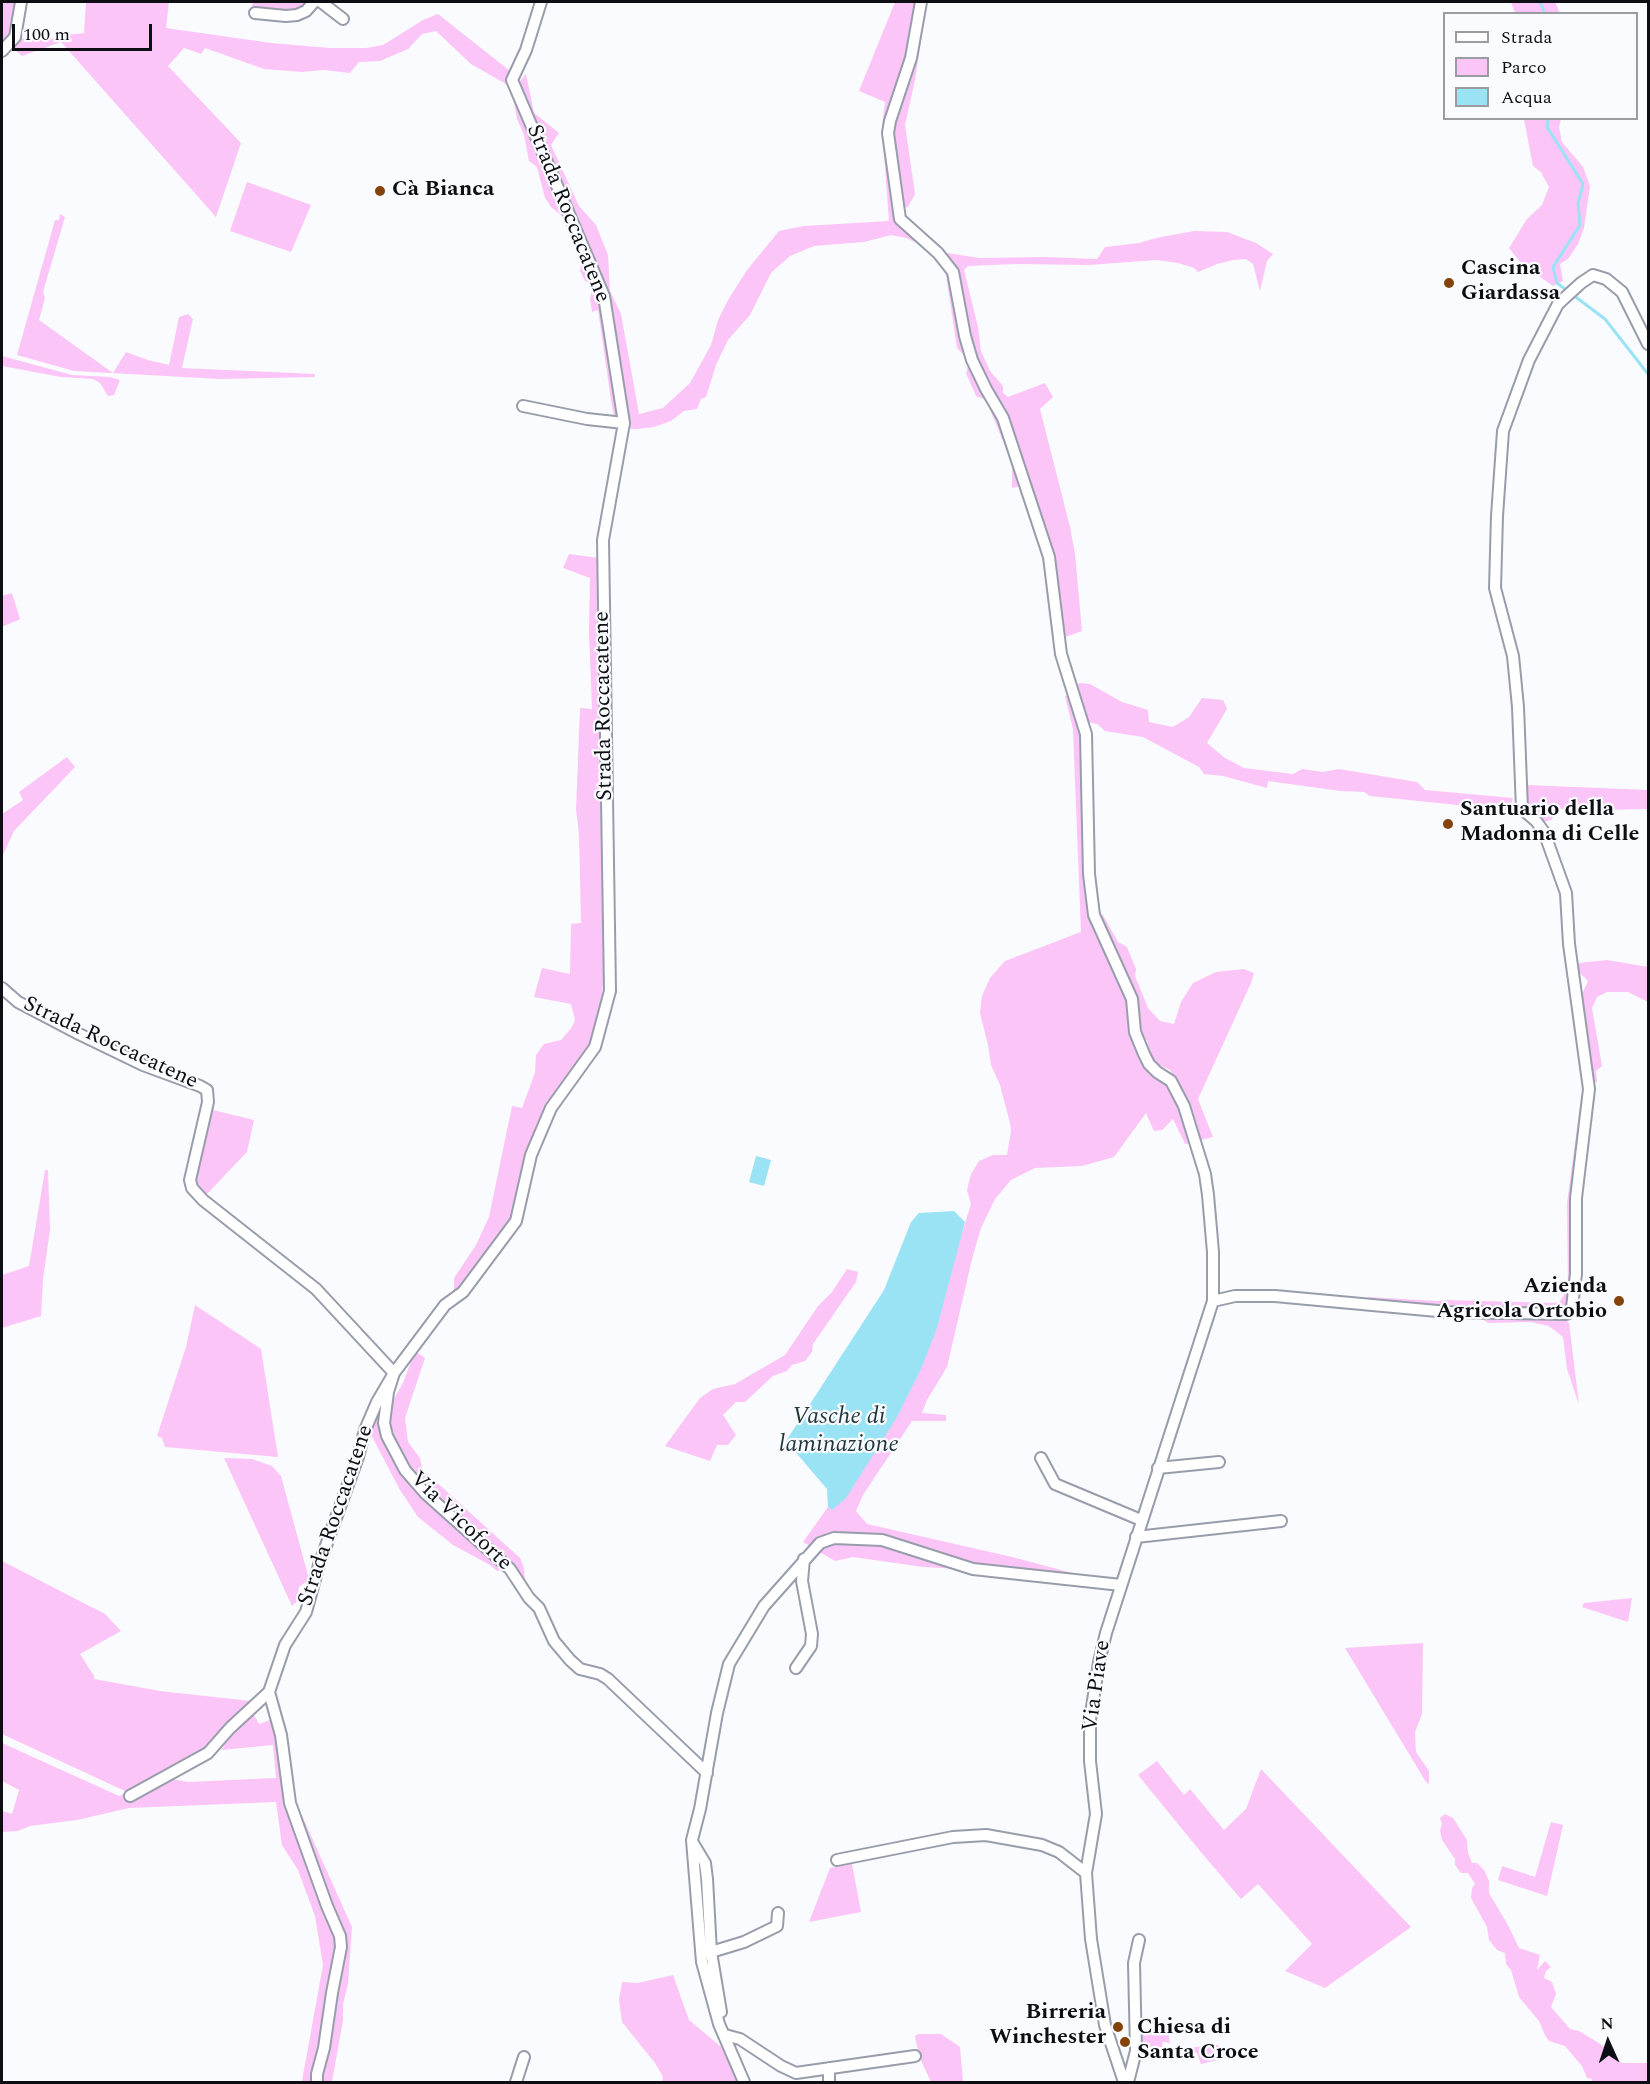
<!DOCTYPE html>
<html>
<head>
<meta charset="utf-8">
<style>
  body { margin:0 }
  #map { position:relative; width:1650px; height:2084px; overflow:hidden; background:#fafbfe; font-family:Spectral,serif }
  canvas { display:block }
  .frame { position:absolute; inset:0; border:3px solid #0c0e13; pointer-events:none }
  .legend { position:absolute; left:1443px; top:12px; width:195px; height:108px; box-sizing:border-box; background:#fafbfe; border:2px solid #9b9ca0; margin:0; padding:8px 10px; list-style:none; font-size:18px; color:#0c0e13 }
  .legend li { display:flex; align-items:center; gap:12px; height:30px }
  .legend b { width:30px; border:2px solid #9b9ca0 }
  .north { position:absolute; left:1578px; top:2012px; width:60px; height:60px; -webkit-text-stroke:4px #fafbfe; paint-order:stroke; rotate:357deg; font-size:16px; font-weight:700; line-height:24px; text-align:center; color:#0c0e13 }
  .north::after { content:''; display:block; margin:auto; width:21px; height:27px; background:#0c0e13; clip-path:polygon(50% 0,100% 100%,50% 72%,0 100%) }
  .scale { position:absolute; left:12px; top:24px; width:140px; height:27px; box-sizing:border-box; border:3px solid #0c0e13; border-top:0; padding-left:8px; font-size:18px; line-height:21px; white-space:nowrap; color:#0c0e13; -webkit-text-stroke:4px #fafbfe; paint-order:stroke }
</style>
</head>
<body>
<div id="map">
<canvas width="1650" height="2084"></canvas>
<div class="frame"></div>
<ul class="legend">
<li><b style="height:8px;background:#fff"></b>Strada</li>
<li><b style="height:16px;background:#fbc5f7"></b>Parco</li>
<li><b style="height:16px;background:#99e3f5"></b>Acqua</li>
</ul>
<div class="north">N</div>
<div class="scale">100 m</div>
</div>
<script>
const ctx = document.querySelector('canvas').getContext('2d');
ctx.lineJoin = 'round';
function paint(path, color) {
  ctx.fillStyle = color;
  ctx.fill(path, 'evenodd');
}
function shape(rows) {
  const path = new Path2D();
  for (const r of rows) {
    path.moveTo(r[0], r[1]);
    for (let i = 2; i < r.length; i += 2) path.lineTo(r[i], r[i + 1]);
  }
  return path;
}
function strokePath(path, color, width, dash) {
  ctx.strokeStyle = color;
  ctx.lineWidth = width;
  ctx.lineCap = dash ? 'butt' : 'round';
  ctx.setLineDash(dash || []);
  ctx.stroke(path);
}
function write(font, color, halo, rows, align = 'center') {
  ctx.font = font + ' Spectral,serif';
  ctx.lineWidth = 4.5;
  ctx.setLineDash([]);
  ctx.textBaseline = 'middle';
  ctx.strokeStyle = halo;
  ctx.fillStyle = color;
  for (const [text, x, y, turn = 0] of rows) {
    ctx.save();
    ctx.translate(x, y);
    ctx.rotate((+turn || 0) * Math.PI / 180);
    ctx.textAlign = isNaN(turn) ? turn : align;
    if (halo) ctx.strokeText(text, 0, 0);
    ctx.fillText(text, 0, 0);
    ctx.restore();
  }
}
paint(shape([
  [2,2,16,2,13,16,13,36,2,48],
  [86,2,169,2,166,28,271,43,330,48,366,48,383,45,423,20,438,14,510,71,506,84,471,64,436,31,422,34,408,49,380,61,359,62,350,73,324,70,302,72,264,69,205,48,201,54,184,48,168,66,241,143,216,217,61,42,22,56,10,46,17,38,49,40,59,36,84,33],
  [253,2,306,2,307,4,289,13,252,7],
  [895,2,927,2,915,80,905,125,915,194,908,207,902,208,902,218,941,252,979,258,1045,257,1097,259,1105,247,1139,243,1160,237,1195,231,1227,232,1256,243,1273,254,1267,261,1260,291,1253,264,1246,259,1233,260,1217,264,1198,272,1194,268,1178,263,1156,260,1089,265,1016,264,968,266,964,270,978,327,981,351,990,371,1003,386,1003,393,1008,397,1045,383,1053,397,1040,409,1070,527,1075,554,1082,631,1062,638,1029,484,1012,488,1012,463,986,400,976,396,966,373,968,366,963,354,957,348,946,275,939,261,919,244,906,238,891,235,864,242,814,246,790,256,771,273,750,315,728,340,716,365,706,397,701,399,697,409,684,411,671,421,654,427,638,429,617,428,612,407,598,310,592,312,590,299,593,284,585,281,580,271,583,253,574,232,562,216,551,207,545,198,537,167,529,161,524,135,517,119,512,91,526,74,534,113,559,133,551,145,579,206,596,225,608,255,610,291,621,314,639,414,663,408,690,383,711,345,718,320,728,300,747,270,779,231,804,226,889,221,882,126,885,102,859,91],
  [1511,2,1555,2,1560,13,1515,13],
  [1524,119,1561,119,1559,127,1562,142,1583,167,1590,186,1584,228,1578,244,1568,259,1560,264,1563,281,1553,286,1521,263,1509,248,1527,219,1542,205,1549,187,1541,172,1533,166],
  [247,182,311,205,291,252,230,231],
  [60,214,65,217,43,292,45,298,39,320,113,373,126,352,148,360,169,365,179,317,188,314,193,319,182,368,315,374,315,377,220,379,74,371,17,355,55,220,59,220],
  [2,356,72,375,110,377,120,380,114,395,108,396,100,383,93,379,61,377,2,366],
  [569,554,599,558,604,969,602,997,596,1031,588,1050,544,1114,525,1154,514,1219,454,1295,454,1278,476,1245,489,1217,512,1106,522,1108,535,1073,536,1055,544,1044,561,1040,572,1027,575,1020,571,1004,534,997,542,968,570,974,571,924,581,923,579,833,576,810,580,708,592,709,589,632,590,578,563,568],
  [12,593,20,619,2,627,2,596],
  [1080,683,1090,684,1122,702,1148,710,1149,722,1173,727,1189,717,1202,698,1223,700,1227,709,1207,743,1225,758,1244,768,1293,774,1302,769,1323,772,1339,769,1417,782,1425,790,1513,798,1510,809,1506,810,1370,796,1364,792,1340,791,1268,781,1267,788,1223,776,1204,774,1199,767,1143,737,1105,731,1097,724,1087,722,1074,686],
  [1069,695,1084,733,1093,921,1103,915,1118,942,1127,947,1136,969,1135,976,1148,1008,1160,1021,1174,1024,1181,1002,1193,983,1216,972,1244,969,1254,973,1251,983,1198,1099,1213,1137,1185,1144,1173,1119,1162,1130,1154,1131,1146,1113,1114,1157,1082,1166,1035,1168,1011,1180,995,1199,981,1228,972,1259,947,1367,927,1400,922,1413,946,1415,946,1421,912,1421,863,1495,856,1511,867,1524,1012,1557,1076,1574,1076,1576,973,1564,853,1536,811,1547,803,1542,828,1507,832,1510,937,1328,950,1272,971,1204,967,1190,971,1174,979,1161,993,1155,1007,1155,1011,1131,1010,1123,1000,1085,991,1065,988,1045,980,1013,982,996,990,978,1005,961,1081,932,1073,729,1065,696],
  [1135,1039,1147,1040,1151,1057,1159,1065,1170,1070,1180,1091,1155,1078,1143,1063],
  [67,757,75,767,14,831,2,857,2,814,23,800,19,792],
  [1527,785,1648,790,1648,809,1601,810,1591,815,1561,809,1551,820,1543,822,1525,808,1524,786],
  [1607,960,1648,967,1648,1002,1628,992,1607,992,1597,997,1592,1008,1602,1066,1596,1071,1597,1082,1591,1084,1581,1006,1582,994,1588,981,1579,972,1579,963],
  [1581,1098,1572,1295,1563,1308,1557,1311,1448,1309,1368,1302,1368,1297,1438,1301,1446,1300,1559,1303,1568,1288,1567,1203],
  [209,1109,254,1120,247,1152,206,1195,194,1184],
  [45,1170,48,1170,50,1230,43,1279,41,1316,2,1328,2,1275,29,1266],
  [847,1269,858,1272,856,1282,813,1344,812,1352,805,1361,792,1365,787,1371,773,1376,745,1402,736,1402,723,1415,736,1435,728,1445,717,1445,710,1461,665,1446,700,1398,713,1389,735,1384,785,1355,818,1306,832,1292],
  [195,1305,261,1349,278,1457,165,1447,162,1438,157,1436,186,1347],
  [1477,1315,1561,1316,1569,1323,1579,1405,1567,1369,1563,1337,1549,1326,1530,1322,1488,1323],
  [415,1351,425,1358,405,1418,408,1442,420,1458,422,1469,520,1558,524,1568,525,1580,513,1566,410,1470,398,1448,390,1422,392,1402,403,1383],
  [384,1400,390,1449,504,1569,497,1571,490,1565,453,1545,418,1517,400,1490,368,1429],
  [224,1458,252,1459,272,1466,281,1476,309,1579,299,1587,297,1601,292,1606],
  [833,1541,881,1544,959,1569,923,1567,853,1557,835,1561,816,1550],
  [2,1561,105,1614,121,1631,80,1654,94,1676,94,1679,160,1691,251,1701,207,1749,162,1777,188,1782,276,1778,273,1745,221,1750,233,1734,253,1713,259,1724,273,1719,289,1803,334,1927,336,1948,314,2082,302,2081,323,1965,315,1916,298,1870,282,1845,276,1802,129,1808,77,1820,30,1826,18,1831,2,1832,2,1811,12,1814,19,1790,2,1781,2,1743,119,1796,127,1792,2,1734],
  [1632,1598,1628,1622,1582,1607,1584,1603],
  [1423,1643,1422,1714,1415,1732,1416,1752,1429,1771,1429,1784,1426,1782,1345,1648],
  [1157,1761,1184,1795,1190,1789,1224,1830,1246,1809,1261,1769,1411,1927,1325,1988,1285,1971,1312,1944,1258,1884,1241,1899,1200,1851,1138,1775],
  [294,1805,299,1809,352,1927,348,1984,343,2004,343,2020,332,2082,320,2082,343,1948],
  [1445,1814,1453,1818,1467,1840,1468,1853,1472,1863,1477,1863,1484,1870,1489,1881,1489,1893,1509,1927,1519,1948,1540,1955,1537,1970,1545,1961,1551,1967,1546,1971,1544,1978,1552,1982,1556,1994,1551,2007,1570,2029,1579,2031,1602,2045,1622,2063,1648,2063,1648,2082,1592,2082,1592,2079,1587,2078,1582,2066,1565,2046,1549,2041,1545,2035,1539,2021,1519,1997,1511,1970,1506,1964,1505,1953,1497,1950,1489,1940,1487,1927,1471,1898,1472,1888,1475,1884,1468,1873,1461,1873,1455,1865,1455,1859,1442,1840,1440,1830,1442,1824,1440,1818],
  [1551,1822,1563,1825,1547,1896,1498,1880,1502,1866,1535,1877],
  [852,1864,861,1912,809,1922,830,1868],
  [673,1975,689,2020,726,2051,739,2082,662,2082,663,2077,655,2063,622,2022,619,2000,622,1982,638,1983],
  [1156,2029,1168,2032,1170,2043,1163,2042,1161,2053,1157,2056,1142,2056,1141,2030],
  [918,2034,941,2034,960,2047,963,2082,931,2082,919,2056,915,2036],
  [1217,2045,1228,2048,1226,2058,1201,2064,1197,2053,1188,2051,1188,2048]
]), '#fbc5f7');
paint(shape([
  [756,1156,771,1160,764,1186,749,1182],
  [954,1211,965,1222,937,1328,921,1369,897,1417,846,1498,832,1510,828,1507,827,1489,786,1441,884,1290,911,1222,919,1213]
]), '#99e3f5');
strokePath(shape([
  [1540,2,1545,14],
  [1548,118,1547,127,1583,184,1578,203,1580,225,1553,267,1557,283,1605,319,1648,374]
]), '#99e3f5', 3);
const minor = shape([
  [321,2,343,19],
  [921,2,911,58,890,121,888,133,900,219,938,253,953,272,965,336,972,360,986,389,1003,418,1049,557,1061,654,1086,734,1089,874,1094,915,1132,999,1135,1032,1144,1054,1149,1064,1157,1072,1171,1081,1184,1106,1205,1174,1208,1195,1213,1252,1213,1301,1106,1633,1099,1662,1090,1720,1090,1761,1096,1814,1086,1873,1091,1939,1105,2025,1124,2082],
  [255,13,286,16,297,15,306,11,314,2],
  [2,51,15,37,21,2],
  [523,406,587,419,624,423],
  [2,988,18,1002,79,1034,143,1065,200,1086,207,1090,208,1102,190,1180,192,1188,203,1200,316,1289,394,1373,388,1392,384,1423,387,1436,405,1470,425,1493,510,1569,529,1598,539,1608,554,1641,570,1660,580,1669,600,1674,608,1679,707,1773],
  [1213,1301,1235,1296,1275,1296,1448,1312,1567,1314,1572,1307,1576,1274,1576,1198,1589,1089,1569,944,1566,893,1544,832,1536,821,1522,809,1518,707,1513,656,1495,588,1497,516,1503,431,1529,360,1558,304,1581,283,1593,275,1606,279,1622,292,1648,344],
  [1041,1458,1055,1484,1141,1520],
  [1158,1468,1219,1462],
  [1136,1537,1281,1521],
  [796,1668,811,1646,812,1634,802,1581,804,1559],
  [130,1796,208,1753,230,1728,269,1692],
  [693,1843,705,1863,707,1879,711,1952,721,2012],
  [837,1860,953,1837,986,1835,1042,1845,1059,1852,1086,1873],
  [711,1952,744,1942,777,1926,778,1913],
  [725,2035,740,2039,781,2066,796,2073,915,2056],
  [829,2068,829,2082],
  [317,2082,317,2074,324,2048,332,1993,341,1947,340,1936,327,1906,290,1803,281,1735,269,1692,285,1645,306,1612,319,1565,358,1457,365,1430,377,1402,394,1373,445,1305,463,1292,516,1221,531,1155,551,1108,595,1047,610,991,603,540,624,423,604,296,512,80,526,50,541,2],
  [516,2082,524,2057],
  [744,2082,719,2024,702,1962,692,1840,700,1809,717,1713,729,1664,764,1606,820,1543,834,1538,882,1540,973,1569,1121,1585],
  [1128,2082,1136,2051,1134,1963,1139,1940]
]);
strokePath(minor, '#989dab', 14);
strokePath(minor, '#fff', 10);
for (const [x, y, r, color] of [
  [380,191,6,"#83430a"],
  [1449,283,6,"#83430a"],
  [1448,824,6,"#83430a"],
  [1619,1301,6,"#83430a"],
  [1118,2027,6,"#83430a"],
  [1125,2042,6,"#83430a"]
]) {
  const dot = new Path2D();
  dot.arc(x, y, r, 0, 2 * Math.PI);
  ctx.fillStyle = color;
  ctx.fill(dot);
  strokePath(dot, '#fafbfe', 2);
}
write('bold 22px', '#0c0e13', '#fafbfe', [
  ["Cà Bianca",392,191],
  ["Cascina",1461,270],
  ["Giardassa",1461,295],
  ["Santuario della",1460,811],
  ["Madonna di Celle",1460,836],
  ["Azienda",1607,1288,"right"],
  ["Agricola Ortobio",1607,1313,"right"],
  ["Birreria",1106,2014,"right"],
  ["Winchester",1106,2039,"right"],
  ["Chiesa di",1137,2029],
  ["Santa Croce",1137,2054]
], 'left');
write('22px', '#0c0e13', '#fafbfe', [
  ["Strada Roccacatene",567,214,68],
  ["Strada Roccacatene",605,706,-91],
  ["Strada Roccacatene",110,1044,25],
  ["Strada Roccacatene",337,1516,-71],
  ["Via Vicoforte",460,1522,44],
  ["Via Piave",1098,1686,-82]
]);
write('italic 24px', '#1e363c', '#fafbfe', [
  ["Vasche di",839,1418],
  ["laminazione",839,1446]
]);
</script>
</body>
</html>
